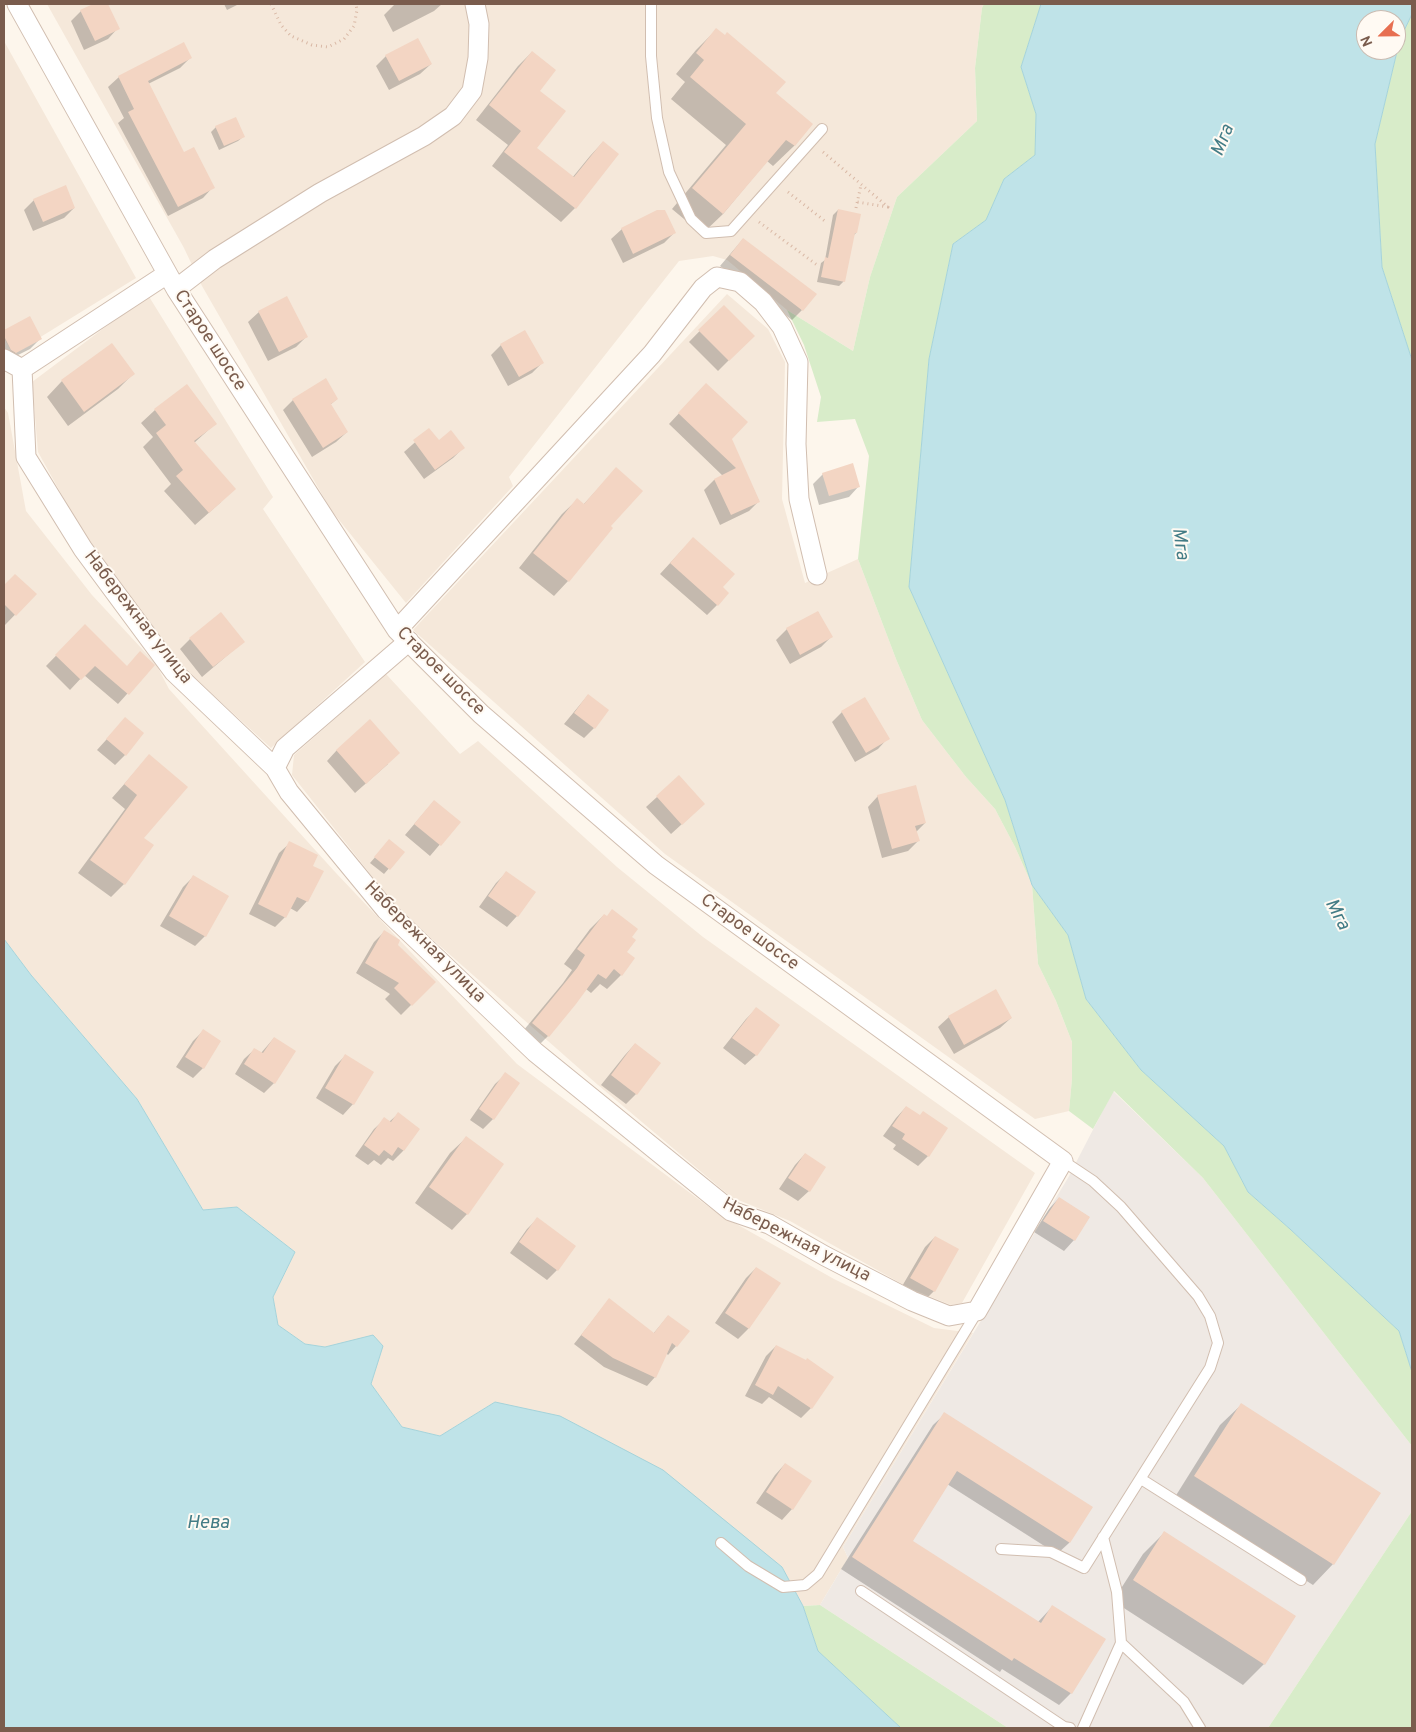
<!DOCTYPE html>
<html>
<head>
<meta charset="utf-8">
<style>
  body { margin:0 }
  #map { position:relative; width:1416px; height:1732px; overflow:hidden; background:#fdf6ec; font-family:Overpass,sans-serif }
  canvas { display:block }
  .frame { position:absolute; inset:0; border:5px solid #7a5c4d; pointer-events:none }
  .north { position:absolute; left:1356px; top:10px; width:50px; height:50px; box-sizing:border-box; background:#fffaf3; border:1px solid #cabbb1; border-radius:50%; rotate:247deg; font-size:14px; font-weight:700; line-height:20px; text-align:center; color:#7a5c4d }
  .north::after { content:''; display:block; margin:auto; width:18px; height:22px; background:#e76f51; clip-path:polygon(50% 0,100% 100%,50% 72%,0 100%) }
</style>
</head>
<body>
<div id="map">
<canvas width="1416" height="1732"></canvas>
<div class="frame"></div>
<div class="north">N</div>
</div>
<script>
const ctx = document.querySelector('canvas').getContext('2d');
ctx.lineJoin = 'round';
function paint(path, color) {
  ctx.fillStyle = color;
  ctx.fill(path, 'evenodd');
}
function shape(rows) {
  const path = new Path2D();
  for (const r of rows) {
    path.moveTo(r[0], r[1]);
    for (let i = 2; i < r.length; i += 2) path.lineTo(r[i], r[i + 1]);
  }
  return path;
}
function strokePath(path, color, width, dash) {
  ctx.strokeStyle = color;
  ctx.lineWidth = width;
  ctx.lineCap = dash ? 'butt' : 'round';
  ctx.setLineDash(dash || []);
  ctx.stroke(path);
}
function write(font, color, halo, rows, align = 'center') {
  ctx.font = font + ' Overpass,sans-serif';
  ctx.lineWidth = 4;
  ctx.setLineDash([]);
  ctx.textBaseline = 'middle';
  ctx.strokeStyle = halo;
  ctx.fillStyle = color;
  for (const [text, x, y, turn = 0] of rows) {
    ctx.save();
    ctx.translate(x, y);
    ctx.rotate((+turn || 0) * Math.PI / 180);
    ctx.textAlign = isNaN(turn) ? turn : align;
    if (halo) ctx.strokeText(text, 0, 0);
    ctx.fillText(text, 0, 0);
    ctx.restore();
  }
}
paint(shape([
  [47,4,984,4,982,8,975,68,977,121,897,197,870,277,853,351,787,310,727,260,713,256,679,261,509,477,513,486,406,603,331,510,202,286,184,248],
  [4,41,136,278,13,354,4,338],
  [727,294,768,329,785,362,782,499,805,583,858,559,896,659,922,720,966,777,995,809,1015,847,1032,885,1038,964,1056,1001,1072,1042,1072,1079,1069,1111,1035,1119,665,854,413,630],
  [148,295,273,497,263,509,365,662,271,748,176,661,84,535,38,452,32,382],
  [4,407,8,413,26,511,92,595,156,664,169,689,336,873,517,1064,717,1213,834,1279,934,1328,973,1333,843,1547,848,1558,820,1605,803,1606,782,1567,495,1402,440,1436,402,1427,371,1384,382,1346,373,1336,325,1347,305,1344,278,1325,273,1297,295,1252,237,1207,203,1210,137,1099,31,975,4,939],
  [386,674,460,754,478,741,617,867,703,937,1035,1173,962,1303,951,1305,911,1289,790,1221,731,1197,598,1085,398,909,292,775,294,755]
]), '#f5e8da');
paint(shape([
  [1113,1091,1203,1178,1412,1446,1412,1511,1268,1728,1008,1728,820,1605,848,1558,843,1547,1068,1178]
]), '#efe9e4');
paint(shape([
  [984,4,1041,4,1021,67,1036,114,1035,155,1004,179,986,220,953,244,929,359,909,587,1005,800,1032,885,1068,935,1086,999,1141,1070,1224,1146,1248,1192,1290,1229,1399,1331,1412,1372,1412,1446,1203,1178,1114,1091,1093,1129,1069,1111,1072,1079,1072,1042,1056,1001,1038,964,1032,885,1015,847,995,809,966,777,922,720,896,659,858,559,869,456,855,419,817,422,821,397,804,345,787,310,853,351,870,277,897,197,977,121,975,68,982,8],
  [1412,14,1412,360,1382,267,1375,144,1400,39],
  [1412,1511,1412,1728,1268,1728],
  [820,1605,1008,1728,901,1728,818,1651,803,1606]
]), '#d8ecc9');
const water = shape([
  [1041,4,1412,4,1412,14,1400,39,1375,144,1382,267,1412,360,1412,1372,1399,1331,1290,1229,1248,1192,1224,1146,1141,1070,1086,999,1068,935,1032,885,1005,800,909,587,929,359,953,244,986,220,1004,179,1035,155,1036,114,1021,67,1041,4],
  [1366,20,1396,20,1396,50,1366,50,1366,20],
  [4,939,31,975,137,1099,203,1210,237,1207,295,1252,273,1297,278,1325,305,1344,325,1347,373,1335,383,1346,371,1384,402,1427,440,1436,495,1402,560,1416,663,1470,782,1567,803,1606,818,1651,901,1728,4,1728,4,939]
]);
paint(water, '#bfe3e8');
strokePath(water, '#a5d3da', 1);
paint(shape([
  [96,4,107,4,118,28,108,39,84,50,71,21,81,11],
  [224,4,239,4,227,10],
  [395,4,442,4,434,11,393,32,384,15],
  [716,30,774,93,811,124,794,146,773,166,767,161,723,214,702,234,672,209,726,145,671,99,685,82,676,74,696,50],
  [532,52,535,148,572,178,590,156,603,142,575,208,561,222,492,166,508,145,476,120,518,66],
  [386,56,431,64,420,74,389,90,376,66],
  [190,58,180,68,148,84,184,154,213,187,203,198,168,216,118,123,124,118,108,87,119,77],
  [216,127,243,137,238,141,219,150,211,132],
  [34,200,74,208,64,218,33,231,24,210],
  [838,210,856,233,853,236,844,281,839,286,817,282,821,263,825,260,833,215],
  [622,229,674,233,664,243,623,263,611,239],
  [743,239,802,310,792,320,720,266],
  [724,306,753,336,718,371,689,342],
  [259,312,306,337,296,347,268,361,248,322],
  [30,318,40,339,30,349,4,362,4,331],
  [501,345,542,363,532,373,508,386,491,355],
  [133,374,118,389,68,426,47,397,62,381],
  [696,395,730,439,759,501,749,511,720,525,704,490,714,480,723,476,669,424],
  [337,399,330,405,347,432,336,442,312,457,283,410,293,400],
  [155,410,215,424,194,443,221,502,195,525,164,491,171,484,143,447,153,437,141,423],
  [429,430,438,442,463,448,453,458,424,479,404,452],
  [616,469,609,526,568,581,554,596,519,568,562,514,577,500,583,505],
  [823,474,859,486,849,497,819,505,813,484],
  [683,549,721,587,717,605,707,615,660,574],
  [15,575,35,594,5,625,4,624,4,587],
  [818,612,831,637,821,647,790,664,776,640,787,629],
  [85,626,126,667,153,665,118,704,84,675,70,690,46,666],
  [190,639,243,642,202,677,180,649],
  [588,695,594,728,584,738,564,724],
  [842,712,888,738,878,749,855,762,832,722],
  [125,719,125,755,115,765,97,750],
  [337,750,388,764,355,793,327,761],
  [149,756,142,838,124,884,111,897,78,873,125,809,112,798],
  [679,777,693,814,671,834,646,807],
  [878,796,925,823,916,832,918,841,908,851,882,858,868,807],
  [434,801,459,822,430,856,405,835],
  [290,843,311,866,307,901,297,912,290,908,285,917,275,927,249,914,279,853],
  [385,846,403,852,384,874,370,863],
  [506,873,517,916,507,927,479,907,496,883],
  [193,877,205,936,195,946,160,926,183,887],
  [604,915,631,937,625,952,633,958,621,975,607,989,600,984,591,993,586,989,548,1036,534,1050,518,1037,563,983,572,970,564,964,590,929],
  [384,932,434,982,401,1015,385,999,390,994,356,973,374,942],
  [756,1009,778,1026,756,1055,745,1065,723,1048,746,1019],
  [949,1017,1011,1018,1000,1028,954,1054,938,1027],
  [203,1031,203,1068,193,1078,176,1067,193,1041],
  [274,1038,274,1083,264,1093,235,1074,244,1059,255,1049,261,1053],
  [635,1044,636,1094,626,1104,601,1085,625,1055],
  [345,1056,372,1072,353,1104,343,1115,316,1098,335,1066],
  [506,1074,493,1119,483,1129,470,1120,495,1084],
  [906,1107,928,1156,918,1166,893,1149,896,1145,883,1136,896,1118],
  [398,1114,419,1129,403,1151,393,1161,388,1158,381,1165,374,1160,368,1165,355,1156,374,1129,385,1119,389,1122],
  [466,1138,467,1214,452,1230,415,1203,450,1153],
  [805,1154,809,1191,798,1201,779,1189,795,1165],
  [1059,1198,1089,1217,1074,1240,1064,1251,1034,1232,1049,1209],
  [537,1219,557,1270,547,1280,510,1253,527,1229],
  [935,1237,934,1291,924,1301,901,1288,925,1247],
  [756,1268,779,1284,748,1329,738,1339,715,1323,746,1278],
  [609,1300,653,1334,668,1316,676,1346,668,1355,666,1353,655,1377,647,1386,604,1367,574,1344],
  [776,1346,811,1408,801,1418,769,1397,762,1404,745,1396,766,1356],
  [1241,1405,1333,1564,1313,1585,1175,1497,1220,1425],
  [945,1414,1091,1507,1069,1543,1057,1554,947,1484,911,1542,1038,1622,1052,1607,1071,1693,1059,1705,1002,1669,1000,1672,841,1569,933,1425],
  [785,1464,792,1509,782,1520,756,1503,775,1475],
  [1164,1533,1264,1664,1243,1685,1113,1601,1143,1554]
]), '#0003');
paint(shape([
  [93,4,108,4,120,29,95,41,80,10],
  [716,28,725,35,727,32,786,82,776,93,813,124,795,146,786,140,723,214,692,188,746,124,690,77,704,60,696,53],
  [418,38,432,64,399,81,385,55],
  [184,42,192,58,148,81,184,152,194,147,215,188,178,207,128,112,134,109,118,76],
  [532,51,556,70,540,91,566,111,537,148,574,177,603,141,619,154,576,209,504,152,521,131,489,105],
  [236,117,245,137,224,146,215,126],
  [66,185,75,208,43,222,33,199],
  [838,209,861,214,857,233,855,233,845,282,821,277,825,257,828,258],
  [657,210,665,210,676,233,633,254,621,228],
  [743,238,817,294,803,311,730,255],
  [287,296,308,337,279,352,258,311],
  [724,305,755,336,729,361,698,330],
  [30,316,42,339,16,353,11,350,4,336,4,330],
  [525,330,544,363,519,377,500,344],
  [112,343,135,374,84,412,61,380],
  [326,378,338,399,331,404,348,432,323,448,292,399],
  [706,383,748,422,732,439,760,502,731,515,714,479,736,468,678,413],
  [187,384,217,424,194,441,236,489,209,513,176,476,183,470,156,433,166,425,154,409],
  [429,428,439,440,451,430,465,448,435,470,413,440],
  [853,463,860,487,829,496,822,473],
  [616,467,643,491,611,526,613,528,569,582,533,553,577,498,584,504],
  [693,537,735,574,723,587,729,593,718,606,670,563],
  [15,574,37,594,16,616,4,604,4,585],
  [818,611,833,637,800,655,786,628],
  [221,612,245,642,213,667,189,638],
  [85,624,127,666,140,651,155,665,129,695,95,666,81,680,55,655],
  [588,694,609,710,595,729,574,713],
  [865,697,890,739,866,753,841,711],
  [125,717,144,733,126,756,106,739],
  [370,719,400,753,366,784,336,750],
  [149,754,188,787,144,838,154,845,125,885,90,860,137,795,124,784],
  [679,775,705,804,682,825,656,796],
  [916,785,926,823,915,826,920,841,892,849,877,795],
  [434,800,461,822,441,846,414,824],
  [389,839,405,852,390,870,374,857],
  [289,841,318,855,313,866,324,871,308,902,297,897,286,918,258,904],
  [506,871,536,892,518,917,488,896],
  [193,875,229,896,206,937,169,916],
  [612,909,638,929,632,937,636,940,627,952,635,958,622,976,614,969,606,979,598,974,576,1004,549,1037,532,1023,577,968,585,955,577,949,604,914,607,916],
  [384,930,400,940,398,945,436,982,412,1006,394,988,399,983,365,963],
  [996,989,1012,1018,964,1045,948,1016],
  [756,1007,780,1025,757,1056,732,1038],
  [203,1029,221,1041,204,1069,185,1057],
  [274,1037,296,1051,275,1084,244,1064,254,1048,263,1053],
  [635,1043,661,1063,637,1095,611,1075],
  [345,1054,374,1072,354,1105,325,1088],
  [505,1072,520,1083,494,1120,479,1109],
  [906,1106,920,1115,923,1111,948,1128,929,1157,902,1139,905,1134,892,1126],
  [398,1112,420,1129,404,1151,398,1147,392,1156,384,1150,379,1156,364,1145,384,1117,391,1122],
  [466,1136,504,1164,468,1215,429,1187],
  [805,1153,826,1167,810,1192,788,1178],
  [1059,1197,1090,1217,1075,1241,1043,1221],
  [537,1217,576,1246,558,1271,519,1242],
  [935,1236,959,1249,935,1292,910,1278],
  [756,1267,781,1283,749,1329,725,1313],
  [609,1298,654,1333,668,1315,690,1331,677,1347,672,1343,656,1378,613,1358,581,1335],
  [776,1345,806,1360,807,1358,834,1377,812,1409,778,1386,773,1395,755,1385],
  [1241,1403,1381,1493,1334,1565,1194,1476],
  [944,1412,1093,1507,1070,1543,957,1471,913,1541,1041,1623,1052,1605,1106,1639,1072,1694,1014,1658,1012,1661,852,1557],
  [785,1463,812,1481,793,1510,766,1492],
  [1164,1531,1296,1616,1265,1665,1133,1580]
]), '#f3d5c3');
const lane = shape([
  [651,4,651,56,657,118,669,172,691,219,706,233,731,231,822,129],
  [1141,1479,1301,1580],
  [721,1543,748,1566,783,1587,805,1585,818,1574,977,1312],
  [1001,1549,1051,1552,1084,1568,1210,1368,1218,1343,1210,1316,1198,1296,1121,1207,1093,1181,1063,1161],
  [861,1591,1064,1727,1070,1728],
  [1121,1643,1184,1702,1200,1728],
  [1083,1728,1121,1643,1117,1592,1103,1537]
]);
const street = shape([
  [17,4,176,289,397,630,481,714,656,865,1063,1161,977,1311,949,1316,912,1301,825,1256,769,1224,731,1211,535,1052,386,910,289,792,275,768,174,672,83,549,26,457,22,369],
  [176,289,215,259,320,193,424,136,453,116,472,91,478,58,479,24,475,4],
  [4,359,22,369],
  [22,369,167,274],
  [397,630,652,354,703,288,717,277,740,282,763,302,782,327,798,362,796,444,799,499,817,575],
  [275,768,285,748,409,641]
]);
strokePath(lane, '#d1beb0', 12);
strokePath(street, '#d1beb0', 21);
strokePath(shape([
  [271,4,281,25,291,36,312,45,328,47,344,39,354,26,357,10,356,4],
  [823,152,888,207,857,202],
  [788,192,826,222],
  [856,208,861,185],
  [759,222,817,265]
]), '#d9b8a5', 3, [1, 4]);
strokePath(lane, '#fff', 10);
strokePath(street, '#fff', 19);
write('18px', '#7a5c4d', '#fffaf3', [
  ["Старое шоссе",209,341,57],
  ["Набережная улица",137,618,52],
  ["Старое шоссе",440,672,45],
  ["Старое шоссе",749,933,36],
  ["Набережная улица",424,943,45],
  ["Набережная улица",796,1241,27]
]);
write('italic 19px', '#437c86', '#fffaf3', [
  ["Мга",1224,141,-68],
  ["Мга",1179,544,82],
  ["Мга",1336,915,62],
  ["Нева",208,1524]
]);
</script>
</body>
</html>
